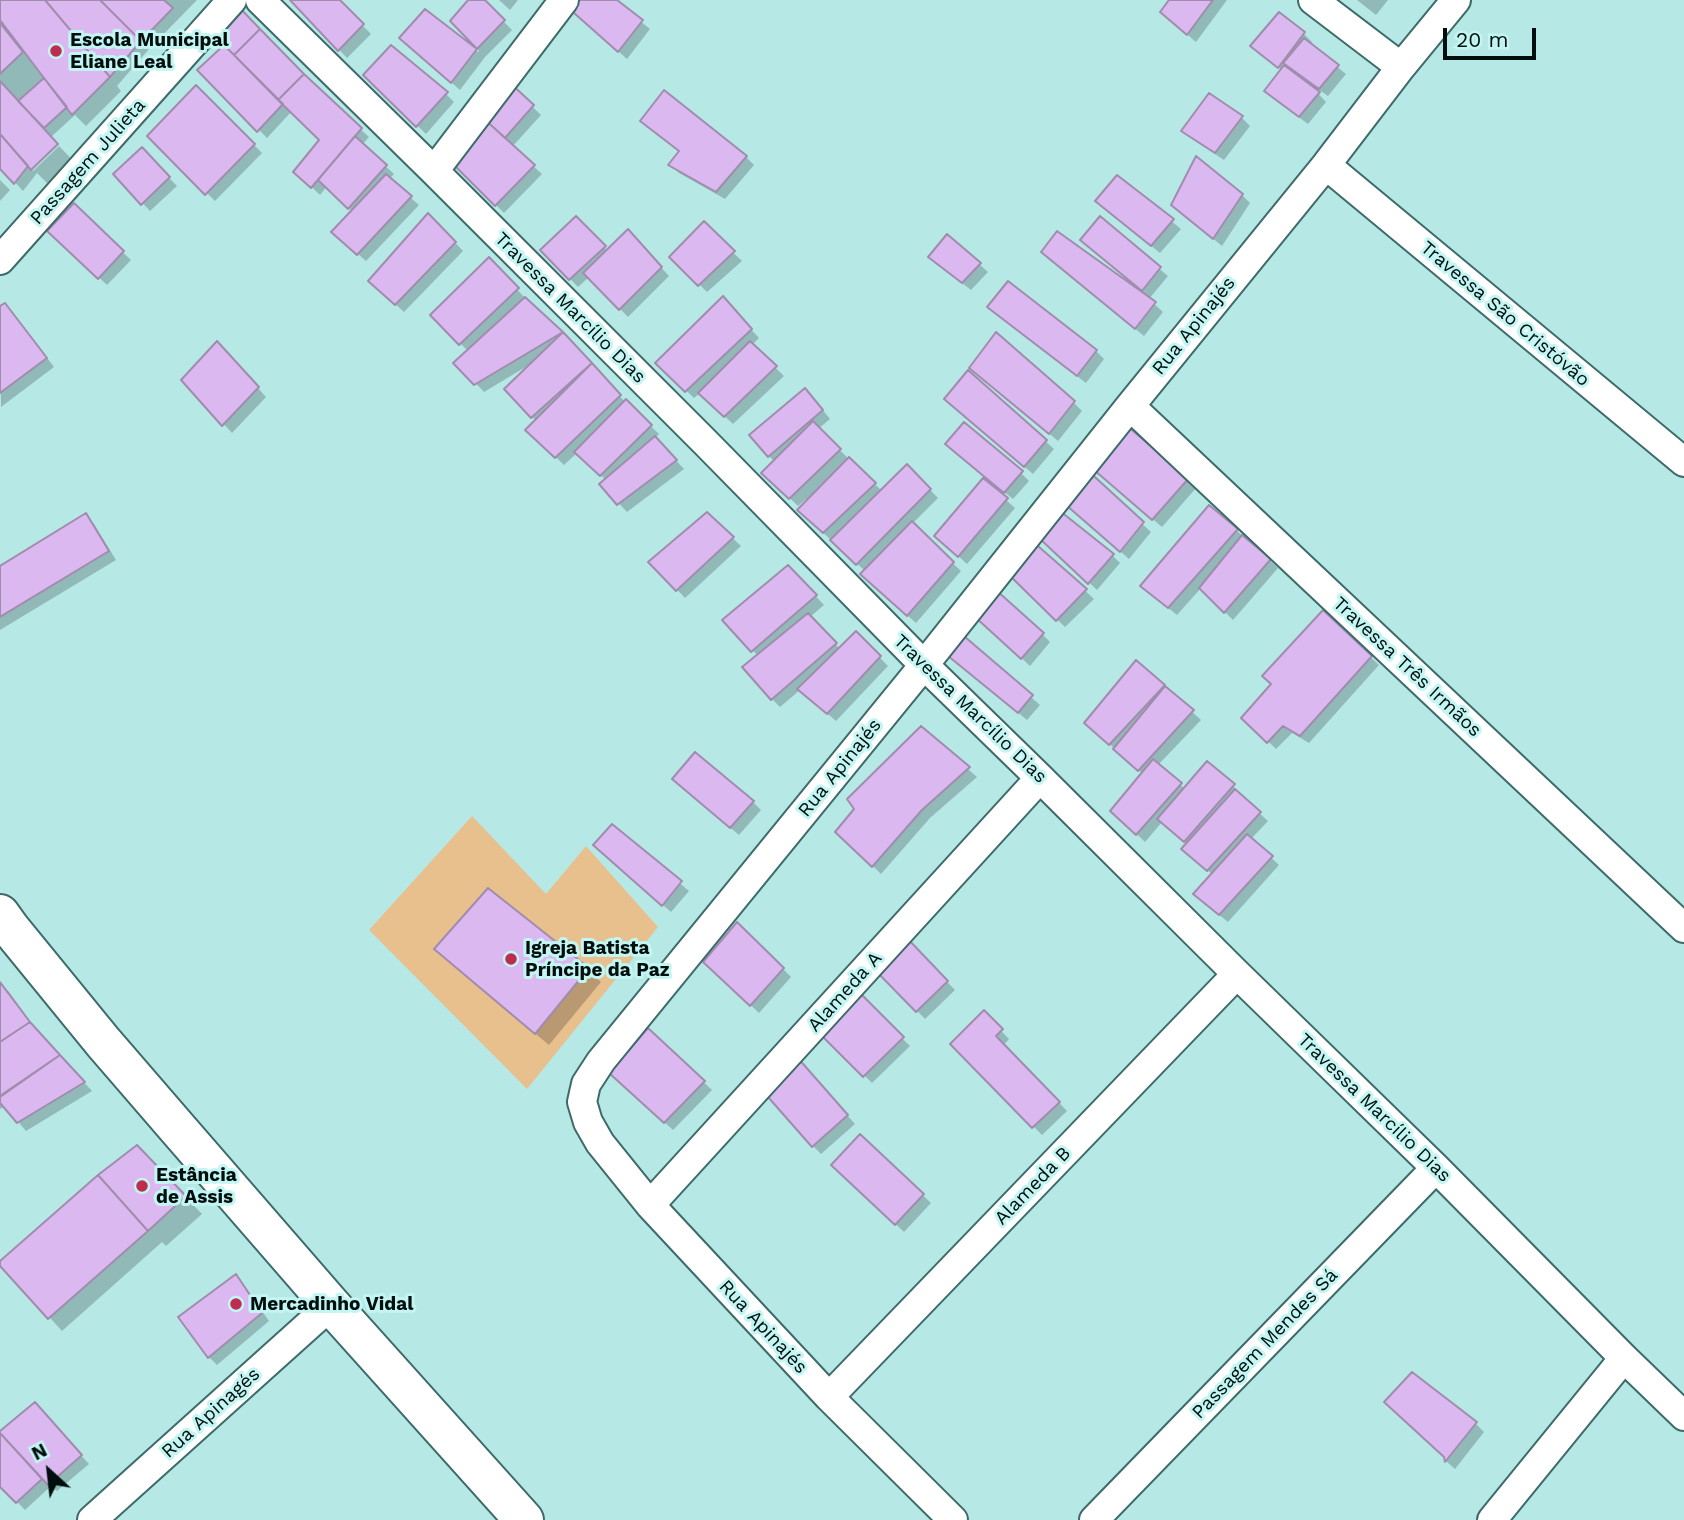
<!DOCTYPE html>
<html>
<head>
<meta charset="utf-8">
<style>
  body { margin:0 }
  #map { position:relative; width:1684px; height:1520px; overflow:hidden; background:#b6e8e6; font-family:"Work Sans",sans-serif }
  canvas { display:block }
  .north { position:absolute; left:14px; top:1436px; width:70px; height:70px; -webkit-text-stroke:5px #c3f6f3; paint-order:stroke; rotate:333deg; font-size:19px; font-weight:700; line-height:28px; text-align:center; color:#000f0e }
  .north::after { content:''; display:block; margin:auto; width:24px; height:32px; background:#000f0e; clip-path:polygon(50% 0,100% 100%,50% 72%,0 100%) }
  .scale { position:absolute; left:1443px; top:28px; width:93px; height:32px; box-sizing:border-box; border:4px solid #000f0e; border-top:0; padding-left:9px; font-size:21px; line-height:24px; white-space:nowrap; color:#000f0e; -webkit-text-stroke:5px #c3f6f3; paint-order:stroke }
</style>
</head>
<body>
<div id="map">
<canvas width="1684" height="1520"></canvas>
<div class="north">N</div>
<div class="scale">20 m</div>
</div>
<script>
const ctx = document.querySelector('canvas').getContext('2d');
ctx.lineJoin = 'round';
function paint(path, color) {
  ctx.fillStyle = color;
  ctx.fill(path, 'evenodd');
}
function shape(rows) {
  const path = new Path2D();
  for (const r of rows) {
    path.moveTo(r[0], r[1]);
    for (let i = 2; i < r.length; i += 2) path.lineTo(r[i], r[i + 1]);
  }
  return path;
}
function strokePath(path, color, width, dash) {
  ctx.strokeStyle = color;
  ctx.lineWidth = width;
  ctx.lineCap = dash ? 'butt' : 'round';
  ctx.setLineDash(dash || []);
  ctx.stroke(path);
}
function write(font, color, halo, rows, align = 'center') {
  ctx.font = font + ' "Work Sans",sans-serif';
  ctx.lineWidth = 6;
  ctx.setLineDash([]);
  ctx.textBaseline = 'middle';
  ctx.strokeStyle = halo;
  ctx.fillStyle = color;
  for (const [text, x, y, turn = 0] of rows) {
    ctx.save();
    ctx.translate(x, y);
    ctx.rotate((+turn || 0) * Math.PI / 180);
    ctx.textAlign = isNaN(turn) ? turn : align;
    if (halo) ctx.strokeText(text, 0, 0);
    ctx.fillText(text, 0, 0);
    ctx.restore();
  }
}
paint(shape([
  [472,816,546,894,586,846,658,927,527,1089,369,930]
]), '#e8c08e');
paint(shape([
  [0,0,197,0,149,49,117,86,121,91,86,126,75,115,51,137,31,168,33,171,59,146,81,169,57,193,37,173,23,191,0,166],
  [292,0,337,0,371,34,347,58],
  [470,0,482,0,512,30,485,57,460,90,410,46,425,11,478,52,479,51,453,21],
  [499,0,518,0,510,10],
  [614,0,650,29,627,59,575,13],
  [1171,0,1227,0,1196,42,1170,20],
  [1357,0,1388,0,1376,15],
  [1280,15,1304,34,1312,42,1310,45,1346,74,1328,96,1315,87,1313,88,1326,102,1308,124,1274,99,1266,91,1282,70,1260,54],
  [226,45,306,79,369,137,362,145,394,174,389,179,419,205,366,261,342,240,353,212,327,186,320,195,296,172,321,140,292,111,267,138,200,70],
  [365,75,446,94,454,102,426,134],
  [510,85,541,115,512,147,542,174,504,213,449,158],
  [197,87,262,153,215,201,150,136],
  [1209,95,1242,118,1250,126,1224,160,1192,139,1183,131],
  [642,121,746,157,754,165,725,199,679,173,671,165,680,152],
  [142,150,177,186,150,211,115,174],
  [1117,177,1181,229,1160,253,1106,209],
  [0,180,10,190,0,201],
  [1242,195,1250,203,1222,246,1182,213],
  [74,206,131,260,107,285,50,231],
  [429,215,463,251,404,312,379,289],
  [575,219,608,251,636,240,669,276,628,317,589,277,578,287,542,250],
  [1100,219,1168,276,1149,299,1163,312,1144,336,1051,260,1133,288,1135,286,1090,248],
  [704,224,742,261,707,292,672,257],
  [489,259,525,298,524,299,571,342,625,402,659,434,655,438,684,469,627,512,601,484,606,480,577,453,564,465,528,430,536,421,507,389,529,365,484,392,456,363,469,352,432,315],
  [979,264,988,272,971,290,939,265],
  [5,305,13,313,54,367,1,407,0,309],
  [731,307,759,338,752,345,784,376,733,424,700,393,694,398,658,363],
  [989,307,1096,351,1104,359,1086,383,997,315],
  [225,351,266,397,232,433,184,381],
  [980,376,1074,403,1082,411,1058,441],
  [813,398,830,419,818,429,882,491,907,466,938,498,912,524,961,571,916,623,870,582,865,571,807,518,808,501,806,499,798,506,772,481,775,462,769,456],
  [954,407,1045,441,1054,449,1033,474],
  [1121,422,1196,488,1162,527,1096,471],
  [955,452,1021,473,1029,481,1013,499],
  [1084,470,1151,532,1129,559,1069,506],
  [1006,500,1015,508,967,564,945,544],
  [707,514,741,546,685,598,651,562],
  [86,516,94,524,116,560,0,630,0,568],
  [1236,530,1278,568,1233,620,1201,588,1177,615,1151,594],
  [1041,537,1112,555,1120,563,1097,590],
  [1031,541,1094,599,1065,627,1005,569],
  [788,567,824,605,810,617,840,649,856,633,888,666,836,721,800,690,780,707,772,699,758,656,725,620],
  [1323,612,1379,665,1309,743,1292,733,1276,749,1244,718,1273,684],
  [985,624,1042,634,1050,642,1030,666],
  [959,633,1040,705,1027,720,953,659],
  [1164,686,1201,720,1158,765,1185,789,1233,786,1241,794,1240,796,1268,821,1251,839,1279,865,1228,922,1203,902,1212,874,1192,857,1191,847,1162,822,1145,842,1121,819,1143,774,1095,731],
  [921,728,977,777,930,818,881,874,837,831],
  [682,787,753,802,761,810,739,835],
  [612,826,689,891,671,912,603,853],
  [488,891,588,970,601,982,549,1045,448,961,436,949],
  [738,924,791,977,759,1013,706,962],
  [906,940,955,990,925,1019,877,969],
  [0,984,9,992,38,1032,92,1091,26,1131,5,1106,0,1109],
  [859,995,910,1046,872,1083,821,1033],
  [984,1013,1009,1039,1003,1046,1067,1111,1042,1135,952,1044],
  [648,1031,712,1090,673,1130,619,1081],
  [805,1068,855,1124,821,1154,813,1146],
  [860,1136,931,1203,904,1232,833,1165],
  [154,1165,202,1214,166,1246,162,1242,62,1331,0,1263],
  [235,1276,243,1284,269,1321,217,1365,209,1357],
  [1412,1375,1476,1424,1484,1432,1455,1469,1447,1462],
  [34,1404,89,1464,57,1491,51,1486,25,1510,0,1484,0,1433]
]), '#0003');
const building = shape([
  [0,0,45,0,110,77,72,115,0,20,0,0],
  [45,0,100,0,141,41,110,77,45,0],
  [100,0,164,0,173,8,141,41,100,0],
  [290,0,340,0,364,24,338,51,290,0],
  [468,0,485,0,505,20,477,49,450,21,468,0],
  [569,0,617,0,643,20,618,52,565,5,569,0],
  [1169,0,1213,0,1187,35,1160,12,1169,0],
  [237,5,260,29,234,55,210,31,237,5],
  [425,9,477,49,451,83,399,38,425,9],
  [1279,12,1305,32,1278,68,1250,46,1279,12],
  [0,23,23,52,0,74,0,23],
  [260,29,304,74,278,100,234,55,260,29],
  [1304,38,1339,65,1319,89,1283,63,1304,38],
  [224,45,283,104,257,132,197,70,224,45],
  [391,45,448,92,416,127,363,75,391,45],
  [1284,65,1320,92,1299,117,1264,91,1284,65],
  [304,74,362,128,311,188,293,172,319,140,278,100,304,74],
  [44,78,67,107,44,128,18,101,44,78],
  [0,81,58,144,31,170,0,134,0,81],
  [509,82,534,105,505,138,481,116,509,82],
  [196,85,255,144,205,195,147,136,196,85],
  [664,90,747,156,716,192,668,165,679,151,640,121,664,90],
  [1209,93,1243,116,1215,153,1181,131,1209,93],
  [481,116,535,165,495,206,447,158,481,116],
  [0,134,28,166,14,184,0,169,0,134],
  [355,136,387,165,348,209,318,180,355,136],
  [142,147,170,177,141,205,113,174,142,147],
  [1196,156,1243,194,1213,239,1171,205,1196,156],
  [386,174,412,196,357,255,331,232,386,174],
  [1117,175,1174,219,1151,246,1095,201,1117,175],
  [74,203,124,251,98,279,47,231,74,203],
  [428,213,456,242,395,305,368,281,428,213],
  [576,216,606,246,569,280,540,250,576,216],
  [1100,216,1161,267,1142,291,1080,240,1100,216],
  [704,221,735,251,698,286,669,257,704,221],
  [628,229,662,267,619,310,583,273,628,229],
  [1057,231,1156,302,1135,329,1041,252,1057,231],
  [947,234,981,263,962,283,928,257,947,234],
  [489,257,519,288,459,345,430,315,489,257],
  [1008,281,1097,350,1077,376,987,307,1008,281],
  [723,296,752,329,685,392,655,363,723,296],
  [525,297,563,332,474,385,453,363,525,297],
  [5,303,47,358,0,393,0,306,5,303],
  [563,332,592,363,531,418,504,389,563,332],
  [996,332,1075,401,1049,434,969,368,996,332],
  [217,341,259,387,222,426,181,380,217,341],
  [750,341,777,366,724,417,698,393,750,341],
  [592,363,621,395,555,458,525,430,592,363],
  [968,370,1047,440,1024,467,944,399,968,370],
  [805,388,823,410,768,457,749,435,805,388],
  [626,399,652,425,600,476,574,452,626,399],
  [1120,420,1189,478,1152,520,1086,463,1120,420],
  [813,421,841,449,789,499,761,473,813,421],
  [964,422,1023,471,1004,493,945,444,964,422],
  [655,436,677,460,617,505,599,484,655,436],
  [849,457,876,483,823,533,797,510,849,457],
  [907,464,931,489,856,565,830,540,907,464],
  [1084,467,1144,522,1120,552,1058,498,1084,467],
  [983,478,1008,498,958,557,934,536,983,478],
  [1209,505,1238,529,1168,608,1140,586,1209,505],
  [1060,511,1114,554,1088,584,1038,537,1060,511],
  [707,512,734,537,676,591,648,562,707,512],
  [86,513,109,551,0,617,0,566,86,513],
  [912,521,954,562,907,616,860,574,912,521],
  [1242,535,1271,559,1224,613,1199,588,1242,535],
  [1030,539,1087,589,1056,621,1003,569,1030,539],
  [788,565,817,595,751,652,722,620,788,565],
  [996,590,1044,633,1021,659,974,616,996,590],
  [1323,610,1372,656,1300,736,1283,726,1267,743,1241,718,1271,684,1262,676,1323,610],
  [808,613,837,643,771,700,742,667,808,613],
  [856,631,881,656,827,714,797,689,856,631],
  [958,631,1033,695,1018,713,942,651,958,631],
  [1136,660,1165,685,1109,745,1084,723,1136,660],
  [1165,686,1194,710,1138,771,1113,749,1165,686],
  [921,726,970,767,922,810,872,867,835,832,854,809,847,799,921,726],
  [695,752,754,801,730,828,672,779,695,752],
  [1153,759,1182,783,1136,835,1110,811,1153,759],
  [1207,761,1235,784,1184,842,1157,819,1207,761],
  [1235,789,1261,812,1207,871,1181,849,1235,789],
  [612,824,682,881,662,906,593,845,612,824],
  [1247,834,1273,856,1219,915,1193,894,1247,834],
  [488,888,589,968,535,1034,434,949,488,888],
  [737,922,784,968,750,1006,703,962,737,922],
  [907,938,948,981,916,1012,874,969,907,938],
  [0,982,30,1022,0,1042,0,982],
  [859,992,904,1037,863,1077,819,1033,859,992],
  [984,1010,1003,1029,996,1036,1060,1102,1032,1128,950,1044,984,1010],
  [30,1022,60,1055,0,1096,0,1042,30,1022],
  [648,1028,705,1081,664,1123,609,1073,648,1028],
  [60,1055,85,1082,17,1123,0,1103,0,1097,60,1055],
  [797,1057,848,1115,812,1147,761,1089,797,1057],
  [860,1134,924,1194,895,1225,831,1165,860,1134],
  [137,1145,186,1196,148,1231,98,1175,137,1145],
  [98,1175,148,1231,48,1319,0,1266,0,1261,98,1175],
  [236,1274,262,1313,208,1358,178,1317,236,1274],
  [1412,1372,1477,1422,1445,1462,1444,1457,1384,1402,1412,1372],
  [35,1402,82,1455,48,1485,0,1433,0,1431,35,1402],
  [0,1433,42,1479,16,1503,0,1487,0,1433]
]);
paint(building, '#dbb8f0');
strokePath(building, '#a08cac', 2);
const street = shape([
  [260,0,434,171,704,441,924,665,1040,778,1237,974,1436,1168,1624,1358,1684,1416],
  [1313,0,1401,67],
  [1326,165,1684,462],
  [434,171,564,0],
  [0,260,232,0],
  [1130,406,1684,928],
  [650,1205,1040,778],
  [829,1397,1237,974],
  [92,1520,331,1305],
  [953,1520,829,1397,650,1205,600,1143,588,1122,582,1102,586,1084,601,1061,924,665,1130,406,1326,165,1401,67,1456,0],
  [1094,1520,1436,1168],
  [1492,1520,1624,1358]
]);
const secondary = shape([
  [0,914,10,928,103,1042,179,1130,331,1305,524,1520]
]);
strokePath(street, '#3d6b6a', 32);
strokePath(secondary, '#3d6b6a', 42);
strokePath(street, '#fff', 28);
strokePath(secondary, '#fff', 38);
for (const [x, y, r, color] of [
  [56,51,7,"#bd2d4f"],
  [511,959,7,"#bd2d4f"],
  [142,1186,7,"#bd2d4f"],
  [236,1304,7,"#bd2d4f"]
]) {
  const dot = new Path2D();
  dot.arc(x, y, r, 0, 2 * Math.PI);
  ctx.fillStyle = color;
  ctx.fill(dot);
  strokePath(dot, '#c3f6f3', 2.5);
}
write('bold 19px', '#000f0e', '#c3f6f3', [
  ["Escola Municipal",70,40],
  ["Eliane Leal",70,62],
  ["Igreja Batista",525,948],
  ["Príncipe da Paz",525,970],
  ["Estância",156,1175],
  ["de Assis",156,1197],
  ["Mercadinho Vidal",250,1304]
], 'left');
write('19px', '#000f0e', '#c3f6f3', [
  ["Passagem Julieta",88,162,-48],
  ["Travessa Marcílio Dias",570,308,45],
  ["Travessa São Cristóvão",1505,314,40],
  ["Rua Apinajés",1194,326,-51],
  ["Travessa Três Irmãos",1407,667,43],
  ["Travessa Marcílio Dias",970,709,44],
  ["Rua Apinajés",840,768,-51],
  ["Alameda A",845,992,-48],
  ["Travessa Marcílio Dias",1374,1108,44],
  ["Alameda B",1033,1186,-46],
  ["Rua Apinajés",763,1327,47],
  ["Passagem Mendes Sá",1265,1344,-46],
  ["Rua Apinagés",211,1413,-42]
]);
</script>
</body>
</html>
